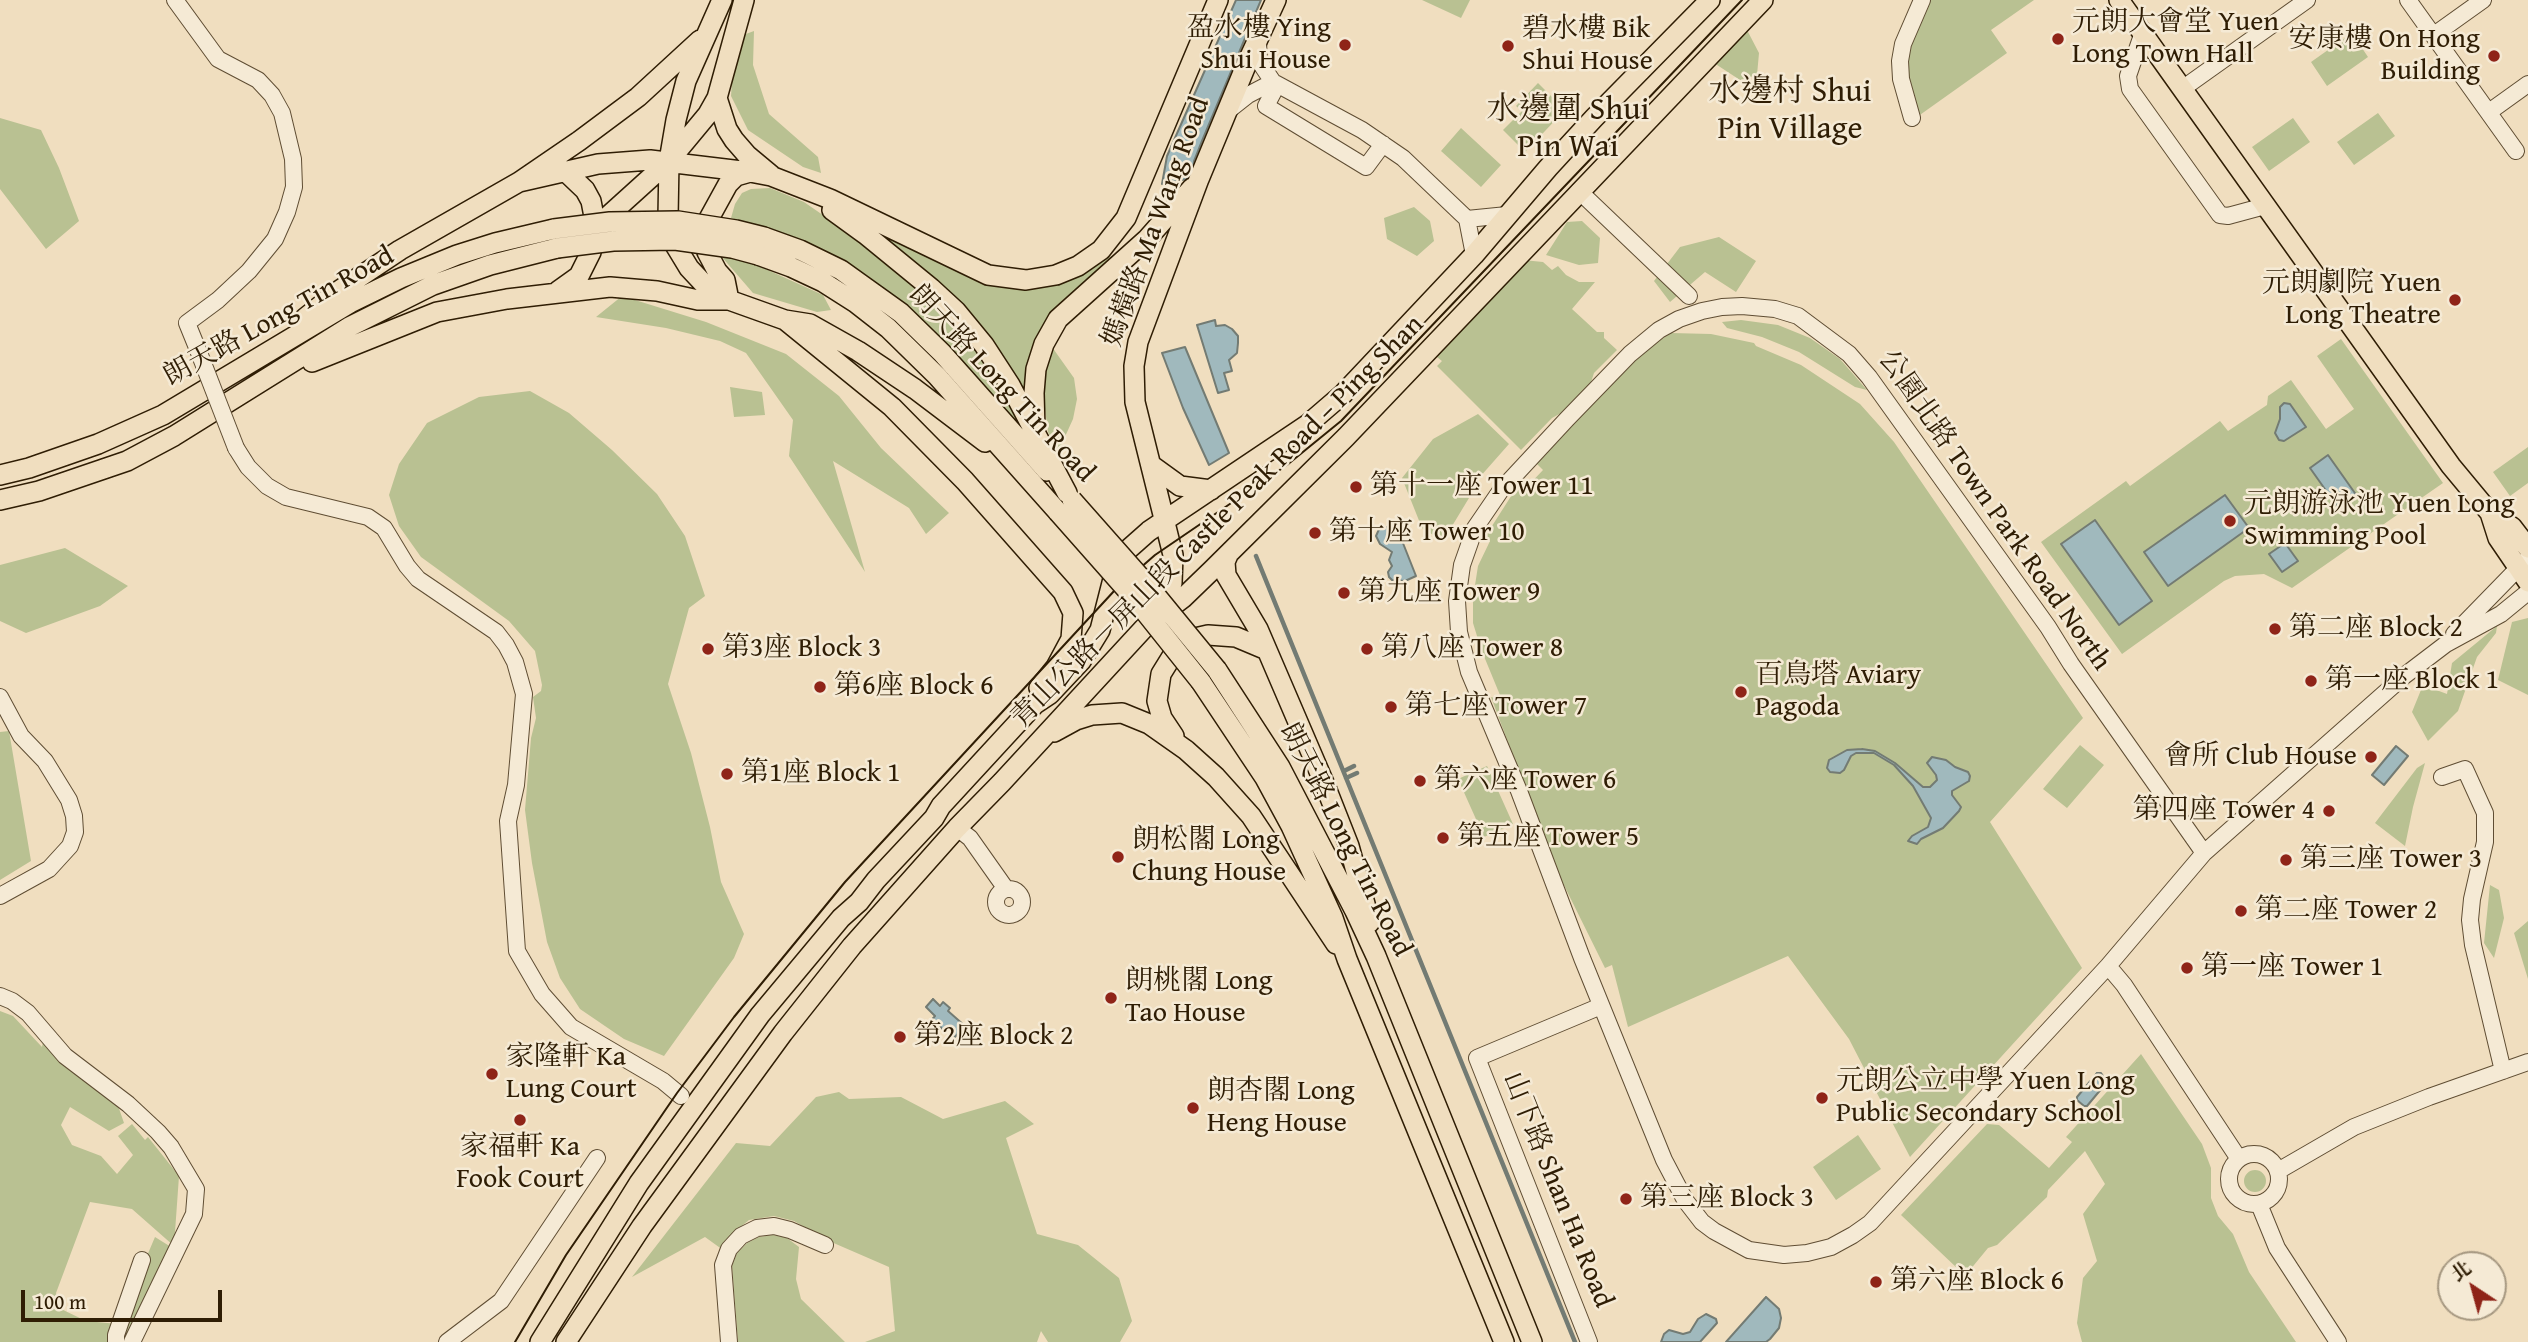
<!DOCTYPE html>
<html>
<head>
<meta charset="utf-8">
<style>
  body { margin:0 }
  #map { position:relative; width:2528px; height:1342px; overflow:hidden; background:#f0debf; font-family:"Gentium Book Plus","Noto Serif TC",serif }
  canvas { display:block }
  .north { position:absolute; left:2437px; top:1251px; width:70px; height:70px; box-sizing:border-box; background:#f5ead5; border:2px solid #a69881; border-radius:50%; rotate:324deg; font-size:19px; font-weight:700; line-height:28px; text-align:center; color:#2f1d04 }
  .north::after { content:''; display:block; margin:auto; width:24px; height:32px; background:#8f2418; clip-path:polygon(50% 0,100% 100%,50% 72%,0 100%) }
  .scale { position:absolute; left:21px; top:1290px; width:201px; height:32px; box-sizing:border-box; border:4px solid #2f1d04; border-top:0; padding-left:9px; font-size:21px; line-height:24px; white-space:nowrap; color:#2f1d04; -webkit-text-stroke:5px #f5ead5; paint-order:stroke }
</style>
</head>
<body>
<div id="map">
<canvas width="2528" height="1342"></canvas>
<div class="north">北</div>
<div class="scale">100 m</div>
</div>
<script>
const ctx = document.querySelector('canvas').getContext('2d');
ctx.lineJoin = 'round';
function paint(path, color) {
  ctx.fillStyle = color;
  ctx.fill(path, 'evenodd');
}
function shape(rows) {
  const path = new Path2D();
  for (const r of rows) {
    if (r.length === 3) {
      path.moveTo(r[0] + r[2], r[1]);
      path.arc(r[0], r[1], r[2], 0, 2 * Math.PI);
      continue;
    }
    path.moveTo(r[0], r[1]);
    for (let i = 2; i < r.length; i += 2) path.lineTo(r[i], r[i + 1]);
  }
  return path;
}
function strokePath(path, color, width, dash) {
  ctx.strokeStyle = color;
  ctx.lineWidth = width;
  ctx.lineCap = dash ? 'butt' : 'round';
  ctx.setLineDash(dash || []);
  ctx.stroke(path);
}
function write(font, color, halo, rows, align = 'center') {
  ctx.font = font + ' "Gentium Book Plus","Noto Serif TC",serif';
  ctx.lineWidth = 5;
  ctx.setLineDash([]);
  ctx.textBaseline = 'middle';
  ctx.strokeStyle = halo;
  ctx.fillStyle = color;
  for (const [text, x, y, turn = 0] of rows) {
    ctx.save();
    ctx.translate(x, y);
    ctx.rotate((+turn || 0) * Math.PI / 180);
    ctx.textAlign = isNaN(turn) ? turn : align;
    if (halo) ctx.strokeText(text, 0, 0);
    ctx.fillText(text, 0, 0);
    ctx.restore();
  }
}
paint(shape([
  [1422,0,1470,0,1461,18],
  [1922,0,2034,0,1991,30,2007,53,1917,117,1905,76,1907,45],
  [1747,30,1759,53,1757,75,1740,80,1714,63],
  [754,31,753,65,769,114,818,157,821,173,803,167,748,130,731,96,735,38],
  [2352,33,2368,57,2327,86,2311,62],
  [1538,83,1565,110,1525,152,1503,130,1522,111,1516,106],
  [2378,113,2395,136,2354,165,2337,142],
  [0,118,41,130,59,168,79,221,46,249,0,189],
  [2293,118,2310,142,2269,171,2252,147],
  [1461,128,1501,165,1481,187,1441,151],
  [770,188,804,202,846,231,937,305,979,354,1008,396,1032,439,991,394,847,264,798,238,731,218,735,204,742,193,751,189],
  [1414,207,1430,221,1434,241,1417,256,1387,239,1384,218],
  [849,216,950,265,1002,287,1033,288,1074,276,1123,250,1065,300,1027,395,1001,354],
  [1582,221,1600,238,1598,263,1579,265,1546,255,1567,222],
  [1719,237,1756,261,1736,292,1705,272,1670,302,1654,281,1680,247],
  [729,255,759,266,823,295,831,310,817,312,753,293,721,256],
  [1523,260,1543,262,1552,270,1558,266,1566,275,1579,282,1595,282,1572,309,1597,332,1604,332,1604,338,1617,350,1594,373,1585,400,1552,418,1521,450,1437,366,1442,361,1433,354],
  [622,296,706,322,786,354,839,396,881,448,949,513,926,534,909,508,833,461,865,572,789,456,793,420,746,353,720,341,666,328,596,317],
  [1741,320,1778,325,1810,338,1840,359,1867,390,1855,387,1799,352,1762,337,1727,328,1722,322],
  [1671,333,1711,334,1754,343,1756,346,1801,365,1860,404,1894,442,2083,718,1990,822,2082,968,1910,1157,1849,1039,1788,956,1628,1027,1612,965,1605,968,1554,865,1491,697,1502,700,1481,649,1473,623,1473,598,1478,566,1490,541,1483,540,1515,490,1524,490,1543,470,1535,462,1608,385,1647,349],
  [2341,339,2443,483,2292,588,2264,574,2235,576,2224,581,2122,654,2041,542,2126,481,2130,486,2220,421,2228,431,2267,405,2268,396,2291,380,2326,429,2354,409,2317,356],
  [1052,347,1074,378,1077,399,1073,419,1058,452,1048,432,1045,409,1044,381,1047,360],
  [730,387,762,392,765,415,734,417],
  [530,391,569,413,612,450,657,494,685,536,705,596,689,608,668,684,691,753,710,827,721,882,744,934,734,958,664,1056,624,1039,580,1009,560,978,547,942,532,863,525,810,531,738,536,718,533,697,541,691,542,685,535,651,509,621,421,557,399,526,389,495,399,464,427,423,479,397],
  [1478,414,1509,444,1464,495,1469,498,1443,541,1422,528,1402,478,1433,439],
  [2528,447,2528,483,2510,496,2493,472],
  [65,548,128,586,100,606,26,633,0,621,0,565],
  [2528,618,2528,695,2498,680,2512,622],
  [2497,626,2496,633,2477,657,2458,711,2428,741,2412,712,2423,685,2447,694,2452,663],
  [9,731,31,861,0,880,0,732],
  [2080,745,2104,765,2067,808,2043,789],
  [2425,763,2413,807,2405,846,2375,823,2417,768],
  [1487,766,1513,824,1484,837,1458,779],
  [2490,885,2499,890,2504,918,2494,958,2484,943],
  [2528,921,2528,979,2514,933],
  [0,1011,13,1016,42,1047,45,1032,114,1094,124,1123,109,1131,70,1107,61,1125,72,1145,101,1156,117,1174,133,1155,118,1136,132,1124,145,1140,148,1137,179,1176,174,1246,132,1209,90,1202,56,1293,59,1308,86,1321,118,1324,155,1237,171,1247,124,1342,0,1342],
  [2141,1054,2202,1144,2211,1168,2211,1198,2218,1216,2233,1234,2249,1272,2296,1342,2082,1342,2077,1323,2083,1278,2097,1261,2083,1214,2105,1184,2085,1151,2048,1190,2047,1197,1997,1245,1988,1248,1960,1282,1951,1275,1957,1268,1901,1215,1987,1124,1999,1125,2049,1168,2072,1142,2066,1137],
  [839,1092,849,1099,901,1097,943,1119,1005,1101,1034,1124,1006,1138,1037,1234,1078,1245,1119,1278,1132,1321,1120,1342,1048,1342,1041,1331,1037,1342,865,1342,895,1331,889,1267,829,1241,794,1221,774,1216,749,1220,732,1234,723,1250,705,1237,632,1277,736,1143,770,1146,816,1097],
  [1858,1135,1881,1169,1836,1200,1813,1167],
  [2255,1181,11],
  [773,1235,787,1238,799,1247,796,1279,801,1299,845,1342,738,1342,732,1266,737,1253,747,1243,759,1237]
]), '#b9c192');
const water = shape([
  [1236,0,1261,0,1202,141,1194,161,1192,178,1162,184,1167,156,1236,0],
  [1215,320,1216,326,1225,325,1232,329,1238,336,1238,343,1237,353,1229,360,1232,371,1224,373,1229,390,1218,393,1197,325,1215,320],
  [1185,347,1229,453,1209,465,1183,408,1162,353,1185,347],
  [2284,403,2290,404,2306,427,2284,441,2279,440,2275,433,2280,419,2280,407,2284,403],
  [2328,455,2357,496,2339,509,2310,468,2328,455],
  [2225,495,2249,528,2168,586,2144,552,2225,495],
  [2095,520,2152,601,2119,625,2061,544,2095,520],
  [1395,523,1416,576,1405,581,1392,580,1389,577,1388,572,1392,566,1389,560,1392,552,1380,544,1376,536,1380,527,1389,527,1395,523],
  [2285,543,2298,561,2282,572,2269,554,2285,543],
  [2396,746,2408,756,2384,785,2372,775,2396,746],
  [1862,749,1875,751,1895,763,1923,787,1930,787,1937,780,1936,775,1927,763,1932,757,1946,760,1955,767,1968,772,1970,776,1969,781,1952,791,1952,795,1961,807,1959,811,1943,828,1921,839,1917,844,1908,841,1912,836,1928,827,1931,818,1913,786,1894,765,1874,753,1856,753,1851,756,1844,770,1840,773,1830,772,1827,768,1829,760,1847,750,1862,749],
  [933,999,940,1006,943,1002,950,1008,948,1011,965,1026,955,1037,945,1028,943,1030,939,1025,937,1027,930,1022,935,1016,926,1007,933,999],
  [2097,1073,2101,1073,2107,1082,2087,1106,2084,1106,2077,1100,2077,1097,2097,1073],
  [1766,1297,1779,1309,1781,1318,1779,1328,1770,1339,1766,1342,1726,1342,1766,1297],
  [1706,1314,1716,1319,1717,1323,1700,1342,1661,1342,1664,1334,1669,1330,1683,1334,1690,1332,1698,1319,1706,1314]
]);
paint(water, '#a0b9bd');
strokePath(water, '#737b73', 2);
strokePath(shape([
  [1256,556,1575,1342],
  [1344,771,1354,766],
  [1346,778,1357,773]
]), '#737b73', 4.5);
const minor = shape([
  [175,0,218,59,258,80,272,95,282,113,293,159,294,187,287,212,275,239,249,271,218,300,187,323,198,350],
  [2408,0,2516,151],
  [2142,35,2128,76,2130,89,2220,215,2228,216,2265,206],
  [2434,35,2483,0],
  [1258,42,1259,61,1273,82,1362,130,1403,158,1467,219,1474,255],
  [1277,85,1266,106,1366,167,1383,144],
  [2182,89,2307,0],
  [1229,110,1248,95,1273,82],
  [2489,112,2528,84],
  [1912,118,1901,79,1900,61,1903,44,1922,0],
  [1579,191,1689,296],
  [1467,219,1507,215],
  [236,448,248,467,267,486,286,497,368,517,384,528,407,566,418,579,496,632,506,645,515,662,524,694,516,785,508,821,517,951,542,994,571,1027,663,1081,681,1096],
  [2454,634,2528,558],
  [0,697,21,736,45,761,69,800,74,816,75,832,70,846,49,869,0,896],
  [2442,777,2465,769,2485,813,2485,842,2472,899,2470,920,2473,945,2503,1071],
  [957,828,970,838,1006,889],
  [2204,853,2071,664,2048,627,1869,377,1849,354,1798,316,1775,309,1742,306,1722,307,1702,311,1679,319,1659,330,1630,354,1567,419,1501,490,1475,528,1462,565,1457,601,1459,632,1469,672,1519,791,1582,958,1664,1160,1685,1200,1702,1222,1714,1231,1749,1250,1784,1255,1807,1253,1831,1247,1853,1235,1870,1223,2108,966,2204,853,2404,676,2446,644,2501,614,2528,592],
  [1009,902,13],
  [2108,966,2124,985,2239,1159],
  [0,996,12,1001,28,1013,65,1056,128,1104,158,1132,171,1147,196,1189,194,1214,132,1342],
  [2254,1179,25],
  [2278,1171,2354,1127,2429,1097,2528,1062],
  [2259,1204,2277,1248,2338,1342],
  [116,1342,116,1335,142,1260],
  [447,1342,501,1301,597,1158],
  [729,1342,723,1265,729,1249,741,1236,757,1228,774,1226,790,1230,825,1245],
  [1589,1342,1477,1058,1601,1006]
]);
const major = shape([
  [722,0,686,81,676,120,669,161,668,218,672,240,689,268,703,283,729,300,785,320,892,407,965,481,1063,592,1073,613,1071,639,1056,667,1039,688],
  [2119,0,2451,466,2490,513,2498,538,2528,582],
  [717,98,727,129,734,140,747,155,771,175],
  [519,182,598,164,650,160,750,172,771,176,830,199,988,275,1026,280,1056,275,1078,266,1101,250,1126,218,1218,0],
  [832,210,865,234,931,288,956,311,984,345,1010,385,1067,493],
  [596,227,669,161,708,114,717,98,744,0],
  [764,237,800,250,841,270,901,313,942,353,1047,471],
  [758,255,791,267,823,282,856,303,888,328,937,376,1058,512],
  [558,291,579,276,591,252,596,227,591,201,585,190,564,170],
  [729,300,725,280,717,271,707,252,706,224,728,184,736,176,750,172],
  [305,318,340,290,400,250,519,182,579,141,638,97,700,40],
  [785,320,810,324,858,351,915,389,985,442],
  [312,362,437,312,507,299,610,287,657,291,698,300,728,300],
  [1035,428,1034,393,1036,369,1044,344,1058,319,1147,239,1192,188],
  [1151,465,1180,486,1211,490],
  [0,475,29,468,98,444,163,415,350,303,401,278,457,255,495,243,554,229],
  [0,500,39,491,127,461,174,436,349,327,433,285,490,265,557,248],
  [2490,513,2512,527,2528,548],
  [1228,555,1225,562,1226,575,1258,629,1325,785,1349,846,1370,922],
  [1154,615,1167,597,1172,583,1173,555,1135,402,1134,366,1138,342,1199,179,1247,63,1276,0],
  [1217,670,1280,767,1355,911,1376,956,1532,1342],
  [1201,682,1265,778,1291,826,1333,918,1347,959,1504,1342],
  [1054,732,1076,720,1092,715,1122,713,1149,724,1186,750,1216,777,1251,816,1336,944],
  [1174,736,1162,718,1157,701,1161,674,1174,653,1195,638,1208,635,1236,637,1267,650],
  [540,1342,639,1183,760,1015,841,918,859,902,876,880,934,818,941,806,1035,704,1050,694,1081,661,1100,630,1116,567,1123,554,1149,531,1307,425,1343,394,1474,255,1548,168,1594,118,1710,0],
  [566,1342,642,1226,783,1033,852,946,957,828,1002,782,1145,627,1183,598,1212,570,1346,437,1763,0]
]);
strokePath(minor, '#5f4d33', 18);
strokePath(major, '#2f1d04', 22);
strokePath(minor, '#f5ead5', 16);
strokePath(major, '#f0debf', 19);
strokePath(shape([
  [515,1342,566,1255,677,1093,734,1017,845,882,1115,590,1155,555,1287,465,1341,421,1742,0]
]), '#2f1d04', 2);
const minorBridge = shape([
  [198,350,236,448]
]);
const majorBridge = shape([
  [554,229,610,222,678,221,736,230,764,237],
  [557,248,613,241,675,240,732,248,758,255],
  [1072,500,1149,587,1217,670],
  [1058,512,1134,598,1201,682]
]);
strokePath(minorBridge, '#5f4d33', 18, []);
strokePath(majorBridge, '#2f1d04', 22, []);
strokePath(minorBridge, '#f5ead5', 16);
strokePath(majorBridge, '#f0debf', 19);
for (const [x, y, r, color] of [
  [2058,39,7,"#8f2418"],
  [1345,45,7,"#8f2418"],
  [1508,46,7,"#8f2418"],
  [2494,56,7,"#8f2418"],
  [2455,300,7,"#8f2418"],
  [1356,487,7,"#8f2418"],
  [2230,521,7,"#8f2418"],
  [1315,533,7,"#8f2418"],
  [1344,593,7,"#8f2418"],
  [2275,629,7,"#8f2418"],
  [708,649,7,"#8f2418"],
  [1367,649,7,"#8f2418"],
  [2311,681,7,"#8f2418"],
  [820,687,7,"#8f2418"],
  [1741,692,7,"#8f2418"],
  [1391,707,7,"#8f2418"],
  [2371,757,7,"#8f2418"],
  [727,774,7,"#8f2418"],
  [1420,781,7,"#8f2418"],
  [2329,811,7,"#8f2418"],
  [1443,838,7,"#8f2418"],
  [1118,857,7,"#8f2418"],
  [2286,860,7,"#8f2418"],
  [2241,911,7,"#8f2418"],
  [2187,968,7,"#8f2418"],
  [1111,998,7,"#8f2418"],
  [900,1037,7,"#8f2418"],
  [492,1074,7,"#8f2418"],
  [1822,1098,7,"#8f2418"],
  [1193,1108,7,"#8f2418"],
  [520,1120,7,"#8f2418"],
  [1626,1199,7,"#8f2418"],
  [1876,1282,7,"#8f2418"]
]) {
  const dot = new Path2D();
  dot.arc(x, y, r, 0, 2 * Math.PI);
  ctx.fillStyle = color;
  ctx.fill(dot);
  strokePath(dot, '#f5ead5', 2.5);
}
write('28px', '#2f1d04', '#f5ead5', [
  ["元朗大會堂 Yuen",2072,23],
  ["Long Town Hall",2072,55],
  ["盈水樓 Ying",1331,29,"right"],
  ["Shui House",1331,61,"right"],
  ["碧水樓 Bik",1522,30],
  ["Shui House",1522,62],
  ["安康樓 On Hong",2480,40,"right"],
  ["Building",2480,72,"right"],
  ["元朗劇院 Yuen",2441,284,"right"],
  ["Long Theatre",2441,316,"right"],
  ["第十一座 Tower 11",1370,487],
  ["元朗游泳池 Yuen Long",2244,505],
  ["Swimming Pool",2244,537],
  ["第十座 Tower 10",1329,533],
  ["第九座 Tower 9",1358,593],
  ["第二座 Block 2",2289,629],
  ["第3座 Block 3",722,649],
  ["第八座 Tower 8",1381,649],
  ["百鳥塔 Aviary",1755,676],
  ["Pagoda",1755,708],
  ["第一座 Block 1",2325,681],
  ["第6座 Block 6",834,687],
  ["第七座 Tower 7",1405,707],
  ["會所 Club House",2357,757,"right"],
  ["第1座 Block 1",741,774],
  ["第六座 Tower 6",1434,781],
  ["第四座 Tower 4",2315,811,"right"],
  ["第五座 Tower 5",1457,838],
  ["朗松閣 Long",1132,841],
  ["Chung House",1132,873],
  ["第三座 Tower 3",2300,860],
  ["第二座 Tower 2",2255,911],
  ["第一座 Tower 1",2201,968],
  ["朗桃閣 Long",1125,982],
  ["Tao House",1125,1014],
  ["第2座 Block 2",914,1037],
  ["家隆軒 Ka",506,1058],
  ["Lung Court",506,1090],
  ["元朗公立中學 Yuen Long",1836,1082],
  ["Public Secondary School",1836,1114],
  ["朗杏閣 Long",1207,1092],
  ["Heng House",1207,1124],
  ["家福軒 Ka",520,1148,"center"],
  ["Fook Court",520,1180,"center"],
  ["第三座 Block 3",1640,1199],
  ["第六座 Block 6",1890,1282]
], 'left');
write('28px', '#2f1d04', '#f5ead5', [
  ["媽橫路 Ma Wang Road",1157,222,-70],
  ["朗天路 Long Tin Road",279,317,-29],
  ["朗天路 Long Tin Road",1001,384,47],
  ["公園北路 Town Park Road North",1994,511,55],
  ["青山公路－屏山段 Castle Peak Road – Ping Shan",1218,522,-45],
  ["朗天路 Long Tin Road",1345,840,63],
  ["山下路 Shan Ha Road",1557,1190,68]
]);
write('32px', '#2f1d04', '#f5ead5', [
  ["水邊村 Shui",1790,93],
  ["Pin Village",1790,130],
  ["水邊圍 Shui",1568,111],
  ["Pin Wai",1568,148]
]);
</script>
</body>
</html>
